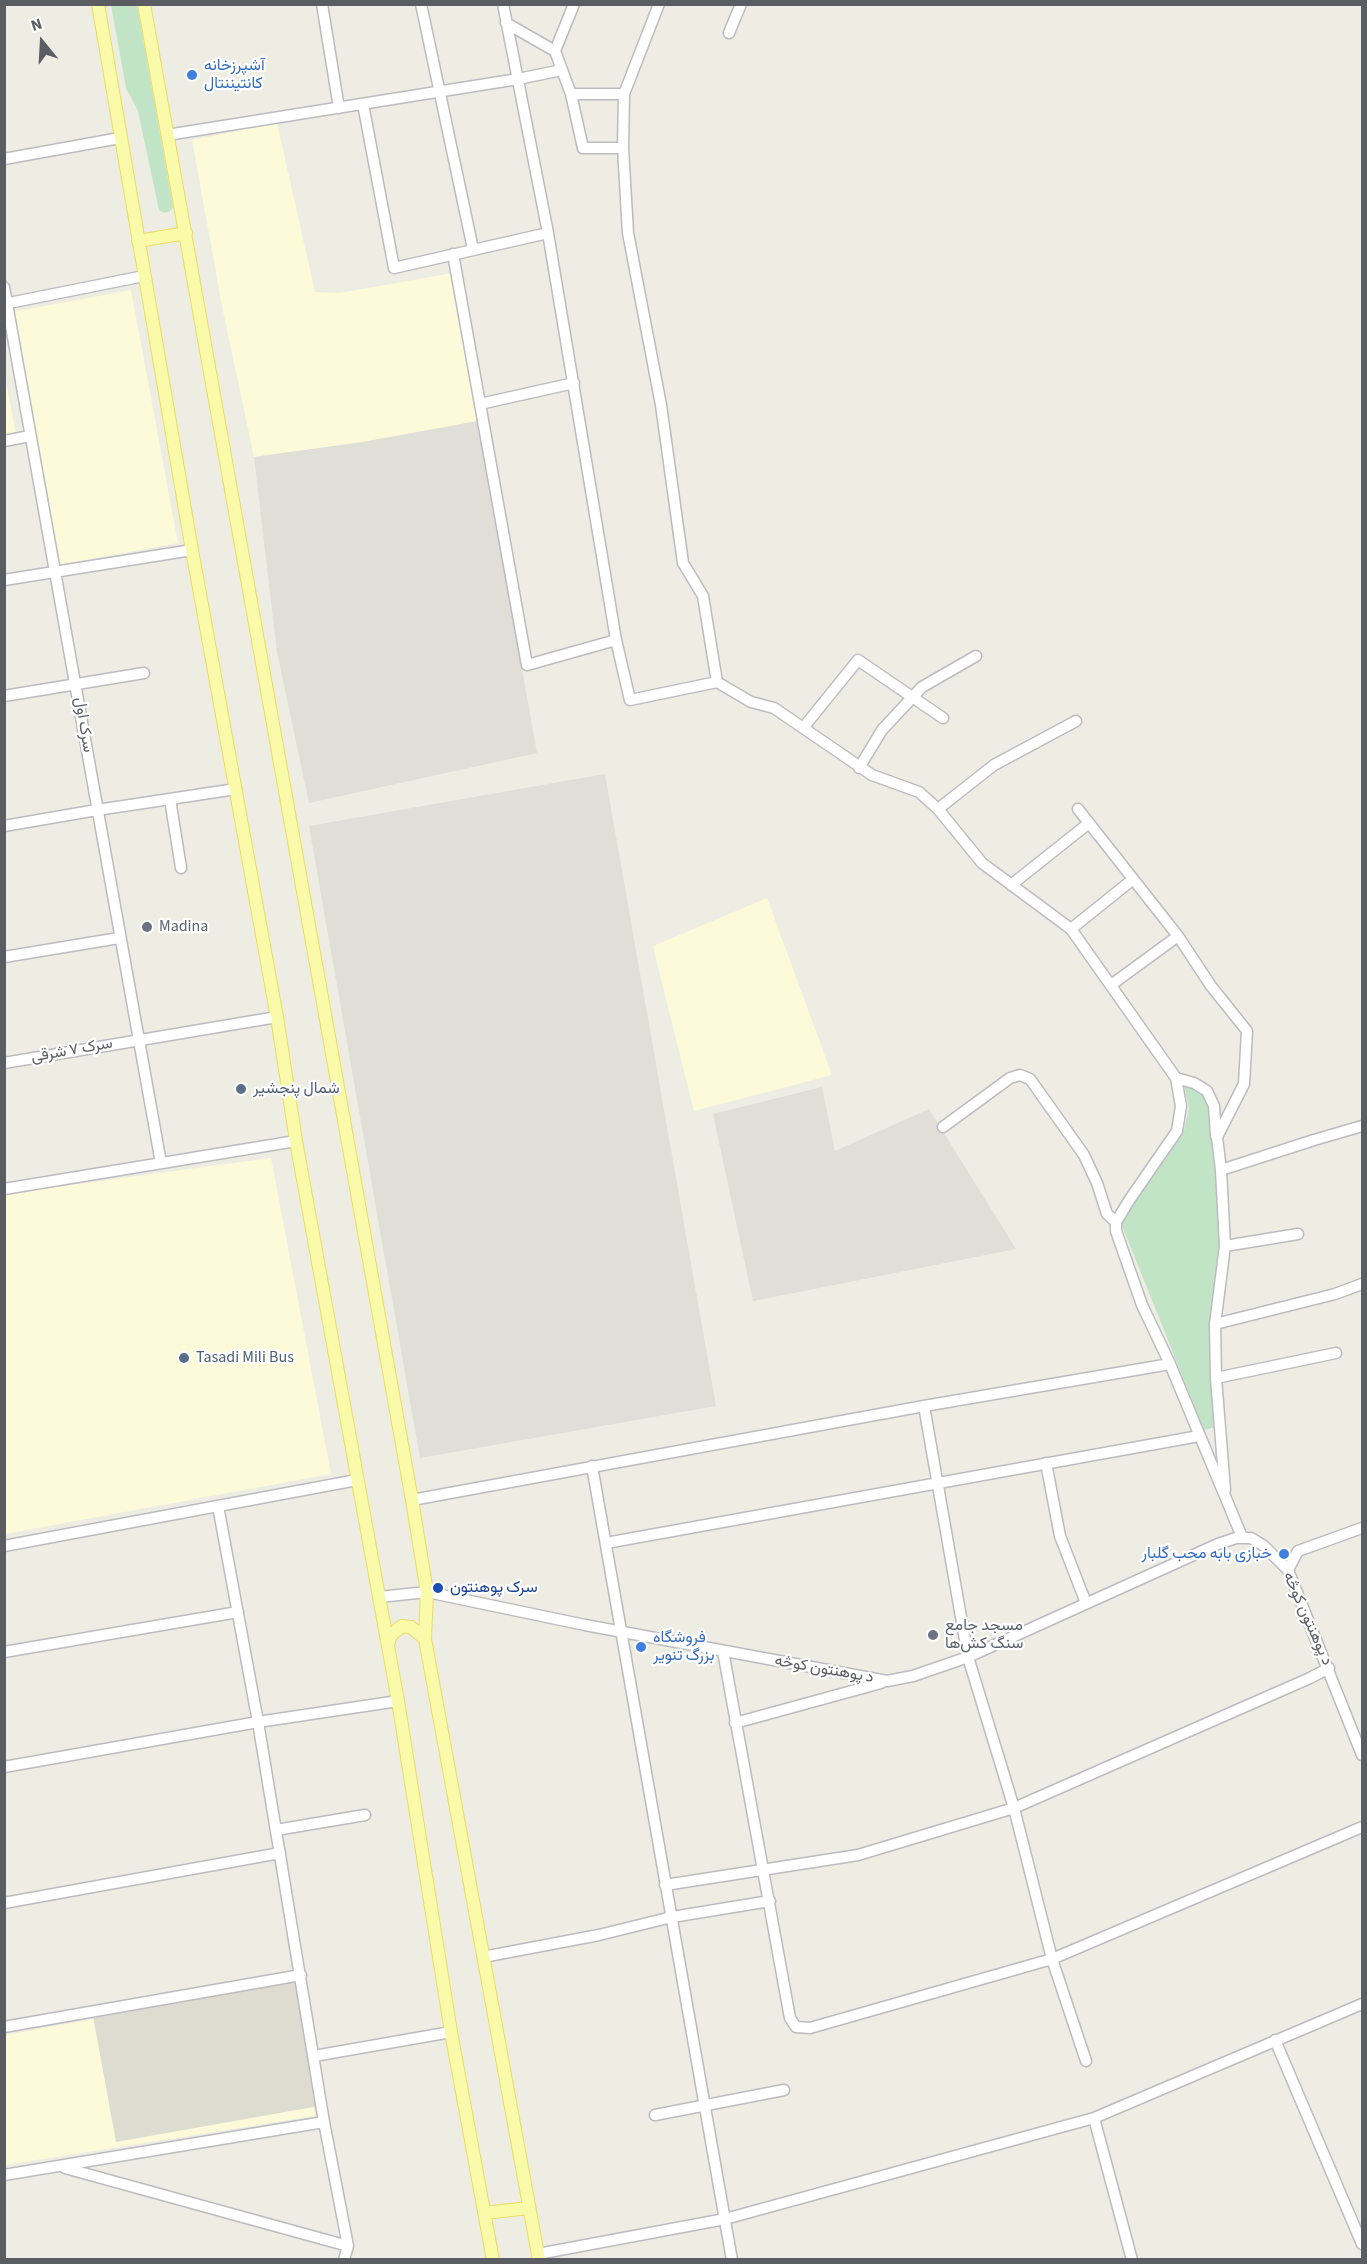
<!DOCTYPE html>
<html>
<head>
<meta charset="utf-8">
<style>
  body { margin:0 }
  #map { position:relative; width:1367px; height:2264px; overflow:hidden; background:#edede3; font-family:"Source Sans 3",sans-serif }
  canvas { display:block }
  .frame { position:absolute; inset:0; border:6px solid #5b5d63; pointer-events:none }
  .north { position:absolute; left:12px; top:12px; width:60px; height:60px; -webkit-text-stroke:4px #fff; paint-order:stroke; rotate:342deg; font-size:16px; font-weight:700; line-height:24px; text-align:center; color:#5b5d63 }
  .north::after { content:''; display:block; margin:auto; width:21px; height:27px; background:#5b5d63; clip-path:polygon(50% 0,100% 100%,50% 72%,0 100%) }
</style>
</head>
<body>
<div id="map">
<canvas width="1367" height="2264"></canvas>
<div class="frame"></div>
<div class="north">N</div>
</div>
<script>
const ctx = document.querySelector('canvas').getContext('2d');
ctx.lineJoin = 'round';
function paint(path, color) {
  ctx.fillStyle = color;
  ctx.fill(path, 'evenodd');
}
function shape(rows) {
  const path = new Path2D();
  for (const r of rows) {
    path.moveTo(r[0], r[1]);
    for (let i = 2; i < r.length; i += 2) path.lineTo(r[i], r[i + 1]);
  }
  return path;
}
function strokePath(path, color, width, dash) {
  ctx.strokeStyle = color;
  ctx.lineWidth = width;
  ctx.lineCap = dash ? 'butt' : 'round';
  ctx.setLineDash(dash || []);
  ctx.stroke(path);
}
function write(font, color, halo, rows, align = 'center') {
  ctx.font = font + ' "Source Sans 3",Vazirmatn,sans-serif';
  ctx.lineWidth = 4.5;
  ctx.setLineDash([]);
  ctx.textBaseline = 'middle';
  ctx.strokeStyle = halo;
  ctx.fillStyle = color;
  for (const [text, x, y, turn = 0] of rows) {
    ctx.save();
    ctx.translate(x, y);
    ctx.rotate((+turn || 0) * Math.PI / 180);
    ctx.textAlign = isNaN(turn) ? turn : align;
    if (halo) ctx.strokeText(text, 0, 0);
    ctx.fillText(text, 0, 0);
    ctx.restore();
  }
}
paint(shape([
  [277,123,315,292,339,293,453,273,478,421,363,442,254,457,223,311,192,140],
  [131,290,178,543,59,565,13,312],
  [4,370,16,434,4,436],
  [767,898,832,1075,694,1111,653,946],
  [271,1158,331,1474,5,1534,4,1194],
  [290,1984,315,2116,5,2165,5,2035]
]), '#fcfad9');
paint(shape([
  [478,421,537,753,309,803,277,652,254,457,363,442],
  [605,774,716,1406,420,1458,309,826],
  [822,1087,835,1151,929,1109,1016,1249,753,1301,713,1114]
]), '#dfded7');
paint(shape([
  [297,1980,319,2106,116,2142,93,2016]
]), '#dddcd1');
paint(shape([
  [111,5,137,5,173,207,170,211,164,213,159,210,138,111,126,88],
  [1184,1084,1207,1098,1225,1239,1212,1296,1219,1393,1219,1426,1204,1430,1121,1223,1184,1130,1189,1109]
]), '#c1e4c7');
const minor = shape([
  [322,4,339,108],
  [421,4,473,249],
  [503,4,548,233,616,640,630,700,717,682,751,702,774,708,872,775,919,792,938,809,982,863,1071,929,1176,1078,1181,1106,1177,1131,1130,1199,1116,1222,1116,1231,1142,1305,1170,1364,1242,1537],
  [574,4,555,51,571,94,583,148,623,148],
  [659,4,624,94,623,148,628,233,661,405,683,563,703,596,717,682],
  [506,23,555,51],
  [729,33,741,4],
  [571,94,624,94],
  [363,104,394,268,548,233],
  [167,135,518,79,562,70],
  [4,159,120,138],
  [453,254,527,665,616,640],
  [4,287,161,1163],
  [4,304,144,276],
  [480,404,574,383],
  [4,441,30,436],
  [4,580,192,550],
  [4,696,144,673],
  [803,728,858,660,943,718],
  [859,768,882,730,922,687,976,656],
  [170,799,181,868],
  [938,809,994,765,1076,721],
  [1078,809,1178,936,1211,986,1247,1031,1244,1084,1217,1137,1221,1170,1225,1246,1215,1324,1216,1378,1225,1490],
  [4,826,97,810,236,789],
  [1011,885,1089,823],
  [1071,929,1132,880],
  [4,957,119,938],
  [1111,985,1178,936],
  [4,1063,277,1017],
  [1176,1078,1194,1083,1207,1091,1214,1106,1216,1136],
  [943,1127,1010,1078,1020,1075,1030,1079,1084,1155,1097,1183,1107,1214,1116,1222],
  [1221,1170,1314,1140,1362,1126],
  [4,1189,296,1141],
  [1225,1246,1298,1234],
  [1215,1324,1335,1294,1362,1284],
  [1216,1378,1336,1353],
  [924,1406,968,1657,1014,1808,1052,1959,1086,2061],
  [1046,1463,1060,1536,1086,1603],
  [592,1466,732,2260],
  [412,1500,924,1406,1170,1364],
  [218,1506,258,1722,324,2122,348,2246,344,2260],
  [606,1543,1199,1436],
  [4,1546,357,1480],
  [1288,1570,1298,1551,1362,1528],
  [379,1597,427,1592,585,1625,887,1681,913,1676,968,1657,1218,1544,1236,1538,1251,1538,1264,1546,1288,1570,1362,1755],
  [723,1651,790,2018,796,2027,810,2028,1052,1959,1362,1827],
  [4,1652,238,1612],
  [735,1723,881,1683],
  [4,1767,258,1722,398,1701],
  [276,1830,365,1815],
  [665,1885,858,1855,1014,1808,1310,1678,1329,1668],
  [4,1903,280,1853],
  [483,1957,599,1935,672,1917,770,1901],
  [4,2027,301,1975],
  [1275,2040,1362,2244],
  [314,2056,451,2032],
  [655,2115,784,2090],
  [1094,2118,1132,2260],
  [65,2168,348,2246],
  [4,2175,324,2122],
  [538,2254,725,2219,1094,2118,1362,2004]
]);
const major = shape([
  [98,4,192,550,277,1017,296,1141,398,1701,451,2032,493,2260],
  [144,4,412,1500,427,1592,425,1639,539,2260],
  [138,241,186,233],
  [388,1645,391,1635,402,1626,411,1627,425,1639],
  [484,2213,529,2208]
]);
strokePath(minor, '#bbbbc1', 13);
strokePath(major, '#eadd5f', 14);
strokePath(minor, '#fff', 10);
strokePath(major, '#f9fbaa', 12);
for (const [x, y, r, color] of [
  [192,75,6,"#3f7fe0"],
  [147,927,6,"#6b7280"],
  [241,1089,6,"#5c6f8a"],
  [184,1358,6,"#5c6f8a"],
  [1284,1554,6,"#3f7fe0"],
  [438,1588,6,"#1a4fb4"],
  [933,1635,6,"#6b7280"],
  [641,1647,6,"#3f7fe0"]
]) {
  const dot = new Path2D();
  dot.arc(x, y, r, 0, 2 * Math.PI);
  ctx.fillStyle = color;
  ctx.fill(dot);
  strokePath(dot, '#fff', 2);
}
write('16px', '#366cbe', '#fff', [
  ["آشپرزخانه",204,66],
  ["کانتیننتال",204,84],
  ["خبازی بابه محب گلبار",1272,1554,"right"],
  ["فروشگاه",653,1638],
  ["بزرگ تنویر",653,1656]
], 'left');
write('16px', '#5b5d63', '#fff', [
  ["سرک‌ اول",83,725,81],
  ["سرک ۷ شرقی",72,1051,-10],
  ["د پوهنتون کوڅه",1307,1619,66],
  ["د پوهنتون کوڅه",824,1670,10]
]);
write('16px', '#5b616d', '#fff', [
  ["Madina",159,927],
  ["مسجد جامع",945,1626],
  ["سنگ کش‌ها",945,1644]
], 'left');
write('16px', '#4e5e75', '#fff', [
  ["شمال پنجشیر",253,1089],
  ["Tasadi Mili Bus",196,1358]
], 'left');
write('16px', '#164399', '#fff', [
  ["سرک پوهنتون",450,1588]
], 'left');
</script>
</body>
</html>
